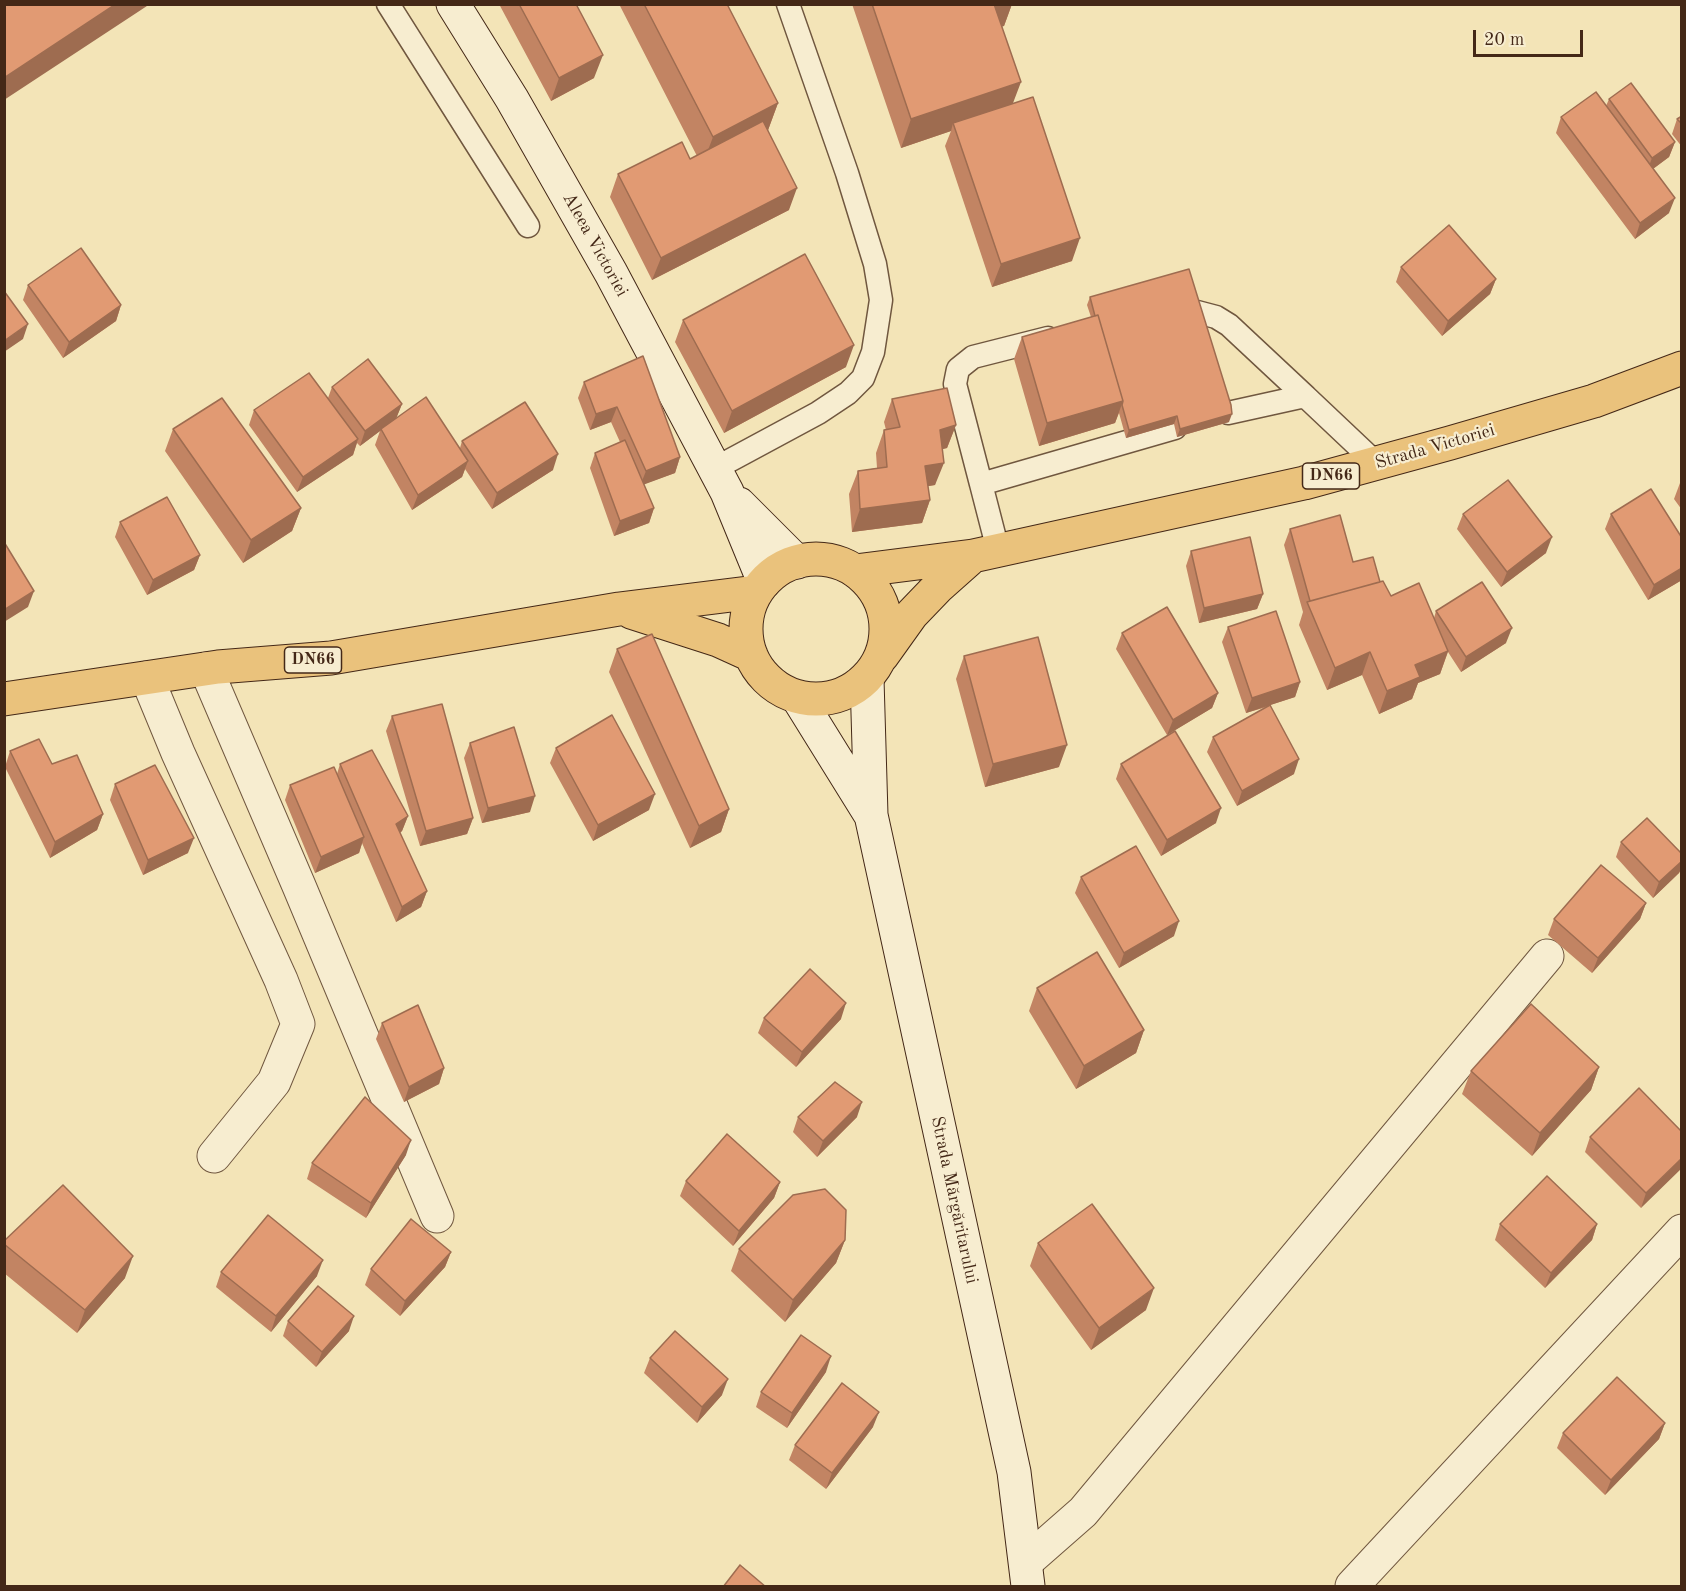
<!DOCTYPE html>
<html>
<head>
<meta charset="utf-8">
<style>
  body { margin:0 }
  #map { position:relative; width:1686px; height:1591px; overflow:hidden; background:#f3e4b7; font-family:"Old Standard TT",serif }
  canvas { display:block }
  .frame { position:absolute; inset:0; border:6px solid #442817; pointer-events:none }
  .scale { position:absolute; left:1473px; top:30px; width:110px; height:27px; box-sizing:border-box; border:3px solid #442817; border-top:0; padding-left:8px; font-size:18px; line-height:21px; white-space:nowrap; color:#442817; -webkit-text-stroke:4px #f7edd0; paint-order:stroke }
</style>
</head>
<body>
<div id="map">
<canvas width="1686" height="1591"></canvas>
<div class="frame"></div>
<div class="scale">20 m</div>
</div>
<script>
const ctx = document.querySelector('canvas').getContext('2d');
ctx.lineJoin = 'round';
function shape(rows) {
  const path = new Path2D();
  for (const r of rows) {
    if (r.length === 3) {
      path.moveTo(r[0] + r[2], r[1]);
      path.arc(r[0], r[1], r[2], 0, 2 * Math.PI);
      continue;
    }
    path.moveTo(r[0], r[1]);
    for (let i = 2; i < r.length; i += 2) path.lineTo(r[i], r[i + 1]);
  }
  return path;
}
function strokePath(path, color, width, dash) {
  ctx.strokeStyle = color;
  ctx.lineWidth = width;
  ctx.lineCap = dash ? 'butt' : 'round';
  ctx.setLineDash(dash || []);
  ctx.stroke(path);
}
function paint(path, color) {
  ctx.fillStyle = color;
  ctx.fill(path, 'evenodd');
}
function write(font, color, halo, rows, align = 'center') {
  ctx.font = font + ' "Old Standard TT",serif';
  ctx.lineWidth = 4.5;
  ctx.setLineDash([]);
  ctx.textBaseline = 'middle';
  ctx.strokeStyle = halo;
  ctx.fillStyle = color;
  for (const [text, x, y, turn = 0] of rows) {
    ctx.save();
    ctx.translate(x, y);
    ctx.rotate((+turn || 0) * Math.PI / 180);
    ctx.textAlign = isNaN(turn) ? turn : align;
    if (halo) ctx.strokeText(text, 0, 0);
    ctx.fillText(text, 0, 0);
    ctx.restore();
  }
}
const lane = shape([
  [388,4,528,226],
  [1197,312,1216,317,1229,325,1305,396],
  [1228,413,1305,396,1377,464],
  [714,469,818,413,848,393,863,378,873,352,881,300,875,264,847,173,788,4],
  [981,484,955,384,958,369,973,357,1048,338],
  [998,550,981,484,1175,428]
]);
const street = shape([
  [206,669,299,886,437,1216],
  [147,678,178,753,281,980,298,1024,274,1082,214,1156],
  [1026,1562,1083,1512,1547,956],
  [1352,1586,1682,1231]
]);
const secondary = shape([
  [453,4,512,99,611,273,727,492,764,582],
  [739,504,797,562],
  [867,679,871,815,1014,1472,1028,1586],
  [798,698,870,814]
]);
const primary = shape([
  [816,629,70],
  [855,571,973,556,1304,483,1450,443,1594,401,1682,368],
  [631,612,718,640,751,655],
  [882,656,912,614,937,588,973,556],
  [4,699,218,667,331,658,619,609,756,592]
]);
strokePath(lane, '#70573f', 25);
strokePath(street, '#70573f', 35);
strokePath(secondary, '#442817', 35);
strokePath(primary, '#442817', 35);
strokePath(lane, '#f7edd0', 22);
strokePath(street, '#f7edd0', 33);
strokePath(secondary, '#f7edd0', 33);
strokePath(primary, '#eac27c', 33);
paint(shape([
  [499,4,576,4,594,78,551,101],
  [619,4,727,4,778,103,768,130,789,210,652,280,610,197,618,174,690,159,697,156],
  [852,4,1012,4,1004,26,1002,26,1013,103,1072,261,992,287,945,146,951,131,901,148],
  [1609,99,1675,142,1669,157,1653,169,1669,213,1635,239,1556,133,1561,117,1606,106],
  [1682,116,1682,147,1672,134,1677,119],
  [1401,267,1496,279,1490,294,1442,336,1396,282],
  [28,285,121,305,116,321,63,358,23,300],
  [1090,297,1229,422,1177,437,1174,424,1126,438,1119,413,1115,423,1039,446,1014,359,1022,337,1091,317,1087,305],
  [683,320,846,367,724,433,675,342],
  [643,356,680,457,675,473,644,484,654,508,649,523,614,536,590,468,595,453,620,442,611,422,590,430,578,398,584,382],
  [332,387,402,404,396,418,460,448,462,441,553,470,492,509,465,469,462,477,412,510,375,445,380,431,360,446,357,443,353,455,297,492,249,425,254,410,328,398],
  [892,399,956,425,947,448,942,449,935,485,928,486,930,500,922,523,852,532,849,494,858,471,877,468,876,453,884,430,886,430,884,422],
  [173,429,301,508,292,531,243,563,165,451],
  [1682,482,1682,510,1674,499,1680,483],
  [1463,514,1546,553,1501,587,1457,529],
  [1611,514,1682,538,1682,580,1648,600,1605,529],
  [120,522,200,555,194,570,147,595,115,537],
  [1290,529,1353,562,1380,582,1391,596,1434,618,1436,611,1506,643,1461,672,1448,652,1440,674,1418,683,1412,699,1379,714,1362,675,1327,690,1299,625,1303,612,1284,545],
  [1191,551,1263,594,1257,609,1199,623,1186,566],
  [1228,627,1300,682,1295,697,1270,705,1294,774,1237,806,1207,752,1213,737,1270,706,1246,713,1222,642],
  [1122,633,1218,693,1212,708,1167,735,1116,649],
  [617,649,729,809,721,832,690,848,609,672],
  [964,656,1059,767,985,787,956,679],
  [392,716,473,818,467,834,420,846,386,731],
  [470,743,530,812,482,823,464,758],
  [556,748,649,810,593,841,550,763],
  [10,751,52,764,103,814,97,830,50,858,5,767],
  [340,764,408,816,402,831,400,833,427,891,421,907,396,922,362,843,359,853,315,873,285,800,290,785,337,774],
  [1121,764,1216,823,1161,856,1116,779],
  [115,784,188,853,143,875,110,800],
  [1621,842,1682,854,1682,867,1679,873,1653,898,1616,857],
  [1081,877,1174,936,1119,968,1075,893],
  [1646,903,1640,919,1592,973,1548,935,1554,919],
  [1037,988,1144,1030,1136,1053,1076,1089,1029,1011],
  [764,1018,841,1019,796,1067,758,1033],
  [382,1023,444,1068,439,1084,404,1102,376,1039],
  [1599,1067,1591,1090,1532,1156,1462,1094,1471,1071],
  [798,1117,857,1117,817,1157,793,1132],
  [1682,1132,1641,1208,1585,1152,1590,1137],
  [406,1155,366,1218,307,1179,312,1163],
  [686,1181,780,1182,774,1198,733,1246,680,1196],
  [1500,1224,1597,1224,1592,1240,1545,1288,1495,1240],
  [845,1240,836,1263,785,1322,731,1271,739,1249],
  [4,1241,125,1278,77,1333,4,1273],
  [1038,1243,1146,1310,1091,1350,1030,1266],
  [451,1252,445,1267,400,1316,365,1285,371,1269],
  [221,1272,317,1276,271,1332,216,1287],
  [288,1321,349,1331,316,1367,283,1336],
  [650,1358,722,1395,697,1423,644,1373],
  [826,1372,787,1428,756,1407,761,1392],
  [1665,1423,1659,1439,1605,1495,1557,1448,1563,1433],
  [873,1427,826,1489,789,1460,795,1445]
]), '#c28463');
paint(shape([
  [116,4,150,4,4,100,4,78],
  [993,4,1012,4,1004,26,983,33],
  [603,55,594,78,551,101,559,78],
  [1021,82,1010,111,953,123,951,131,901,148,911,119],
  [778,103,767,133,702,166,713,137],
  [1675,142,1669,157,1646,174,1652,158],
  [797,188,789,210,652,280,661,258],
  [1675,198,1669,213,1635,239,1640,223],
  [1080,238,1072,261,992,287,1001,264],
  [1496,279,1490,294,1442,336,1448,321],
  [121,305,116,321,63,358,69,342],
  [28,324,23,339,4,352,4,341],
  [854,345,846,367,724,433,732,411],
  [1123,401,1115,423,1039,446,1047,423],
  [402,404,396,419,360,446,365,431],
  [617,407,611,422,590,430,596,414],
  [1232,414,1229,422,1177,437,1180,429],
  [1177,416,1174,424,1126,438,1129,430],
  [956,425,947,448,931,452,940,430],
  [358,439,353,455,297,492,303,477],
  [558,454,553,470,492,509,497,493],
  [680,457,675,473,640,486,646,471],
  [468,461,462,477,412,510,418,495],
  [944,463,935,485,917,488,925,466],
  [930,500,922,523,852,532,860,509],
  [301,508,292,531,243,563,251,540],
  [654,508,649,523,614,536,620,521],
  [1552,537,1546,553,1501,587,1507,572],
  [200,555,194,570,147,595,153,580],
  [1682,568,1682,580,1648,600,1654,585],
  [34,591,28,607,4,622,4,610],
  [1263,594,1257,609,1199,623,1204,608],
  [1512,628,1506,643,1461,672,1466,657],
  [1448,651,1440,674,1418,683,1412,699,1379,714,1387,691,1415,665],
  [1370,652,1362,675,1327,690,1335,668],
  [1300,682,1295,697,1246,713,1252,698],
  [1218,693,1212,708,1167,735,1173,720],
  [1067,745,1059,767,985,787,993,764],
  [1299,759,1294,774,1237,806,1242,791],
  [655,794,649,810,593,841,598,825],
  [535,796,530,812,482,823,488,808],
  [1221,808,1216,823,1161,856,1167,840],
  [729,809,721,832,690,848,699,826],
  [103,814,97,830,50,858,55,842],
  [408,816,402,831,390,840,396,824],
  [473,818,467,834,420,846,426,831],
  [364,837,359,853,315,873,321,857],
  [194,838,188,853,143,875,148,860],
  [1682,861,1682,867,1679,873,1653,898,1659,882],
  [427,891,421,907,396,922,402,907],
  [1646,903,1640,919,1592,973,1598,958],
  [1179,921,1174,936,1119,968,1124,953],
  [846,1003,841,1019,796,1067,802,1052],
  [1144,1030,1136,1053,1076,1089,1084,1066],
  [1599,1067,1591,1090,1532,1156,1540,1133],
  [444,1068,439,1084,404,1102,409,1087],
  [862,1102,857,1117,817,1157,823,1141],
  [411,1140,406,1155,366,1218,371,1203],
  [1682,1158,1682,1168,1641,1208,1646,1193],
  [780,1182,774,1198,733,1246,739,1231],
  [1597,1224,1592,1240,1545,1288,1551,1273],
  [845,1240,836,1263,785,1322,793,1300],
  [451,1252,445,1267,400,1316,405,1301],
  [133,1256,125,1278,77,1333,85,1310],
  [323,1260,317,1276,271,1332,276,1316],
  [1154,1288,1146,1310,1091,1350,1099,1328],
  [354,1316,349,1331,316,1367,322,1352],
  [831,1356,826,1372,787,1428,792,1413],
  [728,1379,722,1395,697,1423,702,1407],
  [879,1412,873,1427,826,1489,832,1473],
  [1665,1423,1659,1439,1605,1495,1611,1480]
]), '#9e6c50');
const building = shape([
  [4,4,116,4,4,78,4,4],
  [519,4,576,4,603,55,559,78,519,4],
  [644,4,727,4,778,103,713,137,644,4],
  [872,4,994,4,1021,82,911,119,872,4],
  [1631,83,1675,142,1652,158,1609,99,1631,83],
  [1596,92,1675,198,1640,223,1561,117,1596,92],
  [1033,97,1080,238,1001,264,953,123,1033,97],
  [1682,116,1682,124,1677,119,1682,116],
  [763,121,797,188,661,258,618,174,682,142,690,159,763,121],
  [1449,225,1496,279,1448,321,1401,267,1449,225],
  [81,248,121,305,69,342,28,285,81,248],
  [805,254,854,345,732,411,683,320,805,254],
  [1189,269,1231,405,1232,414,1180,429,1177,416,1129,430,1122,405,1123,401,1098,315,1095,316,1090,297,1189,269],
  [4,291,28,324,4,341,4,291],
  [1098,315,1123,401,1047,423,1022,337,1098,315],
  [643,356,680,457,646,471,617,407,596,414,584,382,643,356],
  [368,359,402,404,365,431,332,387,368,359],
  [309,373,358,439,303,477,254,410,309,373],
  [947,388,956,425,940,430,944,463,925,466,930,500,860,509,858,471,887,467,884,430,900,427,892,399,947,388],
  [426,397,468,461,418,495,381,429,426,397],
  [222,398,301,508,251,540,173,429,222,398],
  [525,402,558,454,497,493,462,441,525,402],
  [625,440,654,508,620,521,595,453,625,440],
  [1508,480,1552,537,1507,572,1463,514,1508,480],
  [1651,489,1682,538,1682,568,1654,585,1611,514,1651,489],
  [167,497,200,555,153,580,120,522,167,497],
  [1340,515,1353,562,1373,557,1380,582,1310,601,1290,529,1340,515],
  [1250,537,1263,594,1204,608,1191,551,1250,537],
  [4,542,34,591,4,610,4,542],
  [1383,581,1391,596,1419,583,1448,651,1415,665,1420,677,1387,691,1370,652,1335,668,1307,602,1383,581],
  [1482,582,1512,628,1466,657,1436,611,1482,582],
  [1167,607,1218,693,1173,720,1122,633,1167,607],
  [1276,611,1300,682,1252,698,1228,627,1276,611],
  [652,634,729,809,699,826,617,649,652,634],
  [1038,637,1067,745,993,764,964,656,1038,637],
  [442,704,473,818,426,831,392,716,442,704],
  [1270,705,1299,759,1242,791,1213,737,1270,705],
  [612,715,655,794,598,825,556,748,612,715],
  [514,727,535,796,488,808,470,743,514,727],
  [1175,731,1221,808,1167,840,1121,764,1175,731],
  [39,739,52,764,77,755,103,814,55,842,10,751,39,739],
  [372,750,408,816,396,824,427,891,402,907,340,764,372,750],
  [155,765,194,838,148,860,115,784,155,765],
  [334,767,364,837,321,857,290,785,334,767],
  [1647,818,1682,854,1682,861,1659,882,1621,842,1647,818],
  [1136,846,1179,921,1124,953,1081,877,1136,846],
  [1601,865,1646,903,1598,958,1554,919,1601,865],
  [1097,952,1144,1030,1084,1066,1037,988,1097,952],
  [810,969,846,1003,802,1052,764,1018,810,969],
  [1531,1004,1599,1067,1540,1133,1471,1071,1531,1004],
  [418,1005,444,1068,409,1087,382,1023,418,1005],
  [835,1082,862,1102,823,1141,798,1117,835,1082],
  [1639,1088,1682,1132,1682,1158,1646,1193,1590,1137,1639,1088],
  [365,1097,411,1140,371,1203,312,1163,365,1097],
  [727,1134,780,1182,739,1231,686,1181,727,1134],
  [1547,1176,1597,1224,1551,1273,1500,1224,1547,1176],
  [63,1185,133,1256,85,1310,4,1244,4,1241,63,1185],
  [825,1189,846,1210,845,1240,793,1300,739,1249,793,1195,825,1189],
  [1092,1204,1154,1288,1099,1328,1038,1243,1092,1204],
  [268,1215,323,1260,276,1316,221,1272,268,1215],
  [411,1219,451,1252,405,1301,371,1269,411,1219],
  [318,1286,354,1316,322,1352,288,1321,318,1286],
  [675,1331,728,1379,702,1407,650,1358,675,1331],
  [801,1335,831,1356,792,1413,761,1392,801,1335],
  [1617,1377,1665,1423,1611,1480,1563,1433,1617,1377],
  [842,1383,879,1412,832,1473,795,1445,842,1383],
  [740,1565,766,1587,723,1587,740,1565]
]);
paint(building, '#e19a73');
strokePath(building, '#9e6c50', 1.5);
for (const [x, y, w] of [
  [1331,476,57],
  [313,660,57]
]) {
  const box = new Path2D();
  box.roundRect(x - w / 2, y - 13, w, 26, 4.5);
  ctx.fillStyle = '#f7edd0';
  ctx.fill(box);
  strokePath(box, '#442817', 1.5);
}
write('bold 16px', '#442817', null, [
  ["DN66",1331,476],
  ["DN66",313,660]
]);
write('18px', '#442817', '#f7edd0', [
  ["Aleea Victoriei",595,245,61],
  ["Strada Victoriei",1435,447,-16],
  ["Strada Mărgăritarului",954,1200,78]
]);
</script>
</body>
</html>
